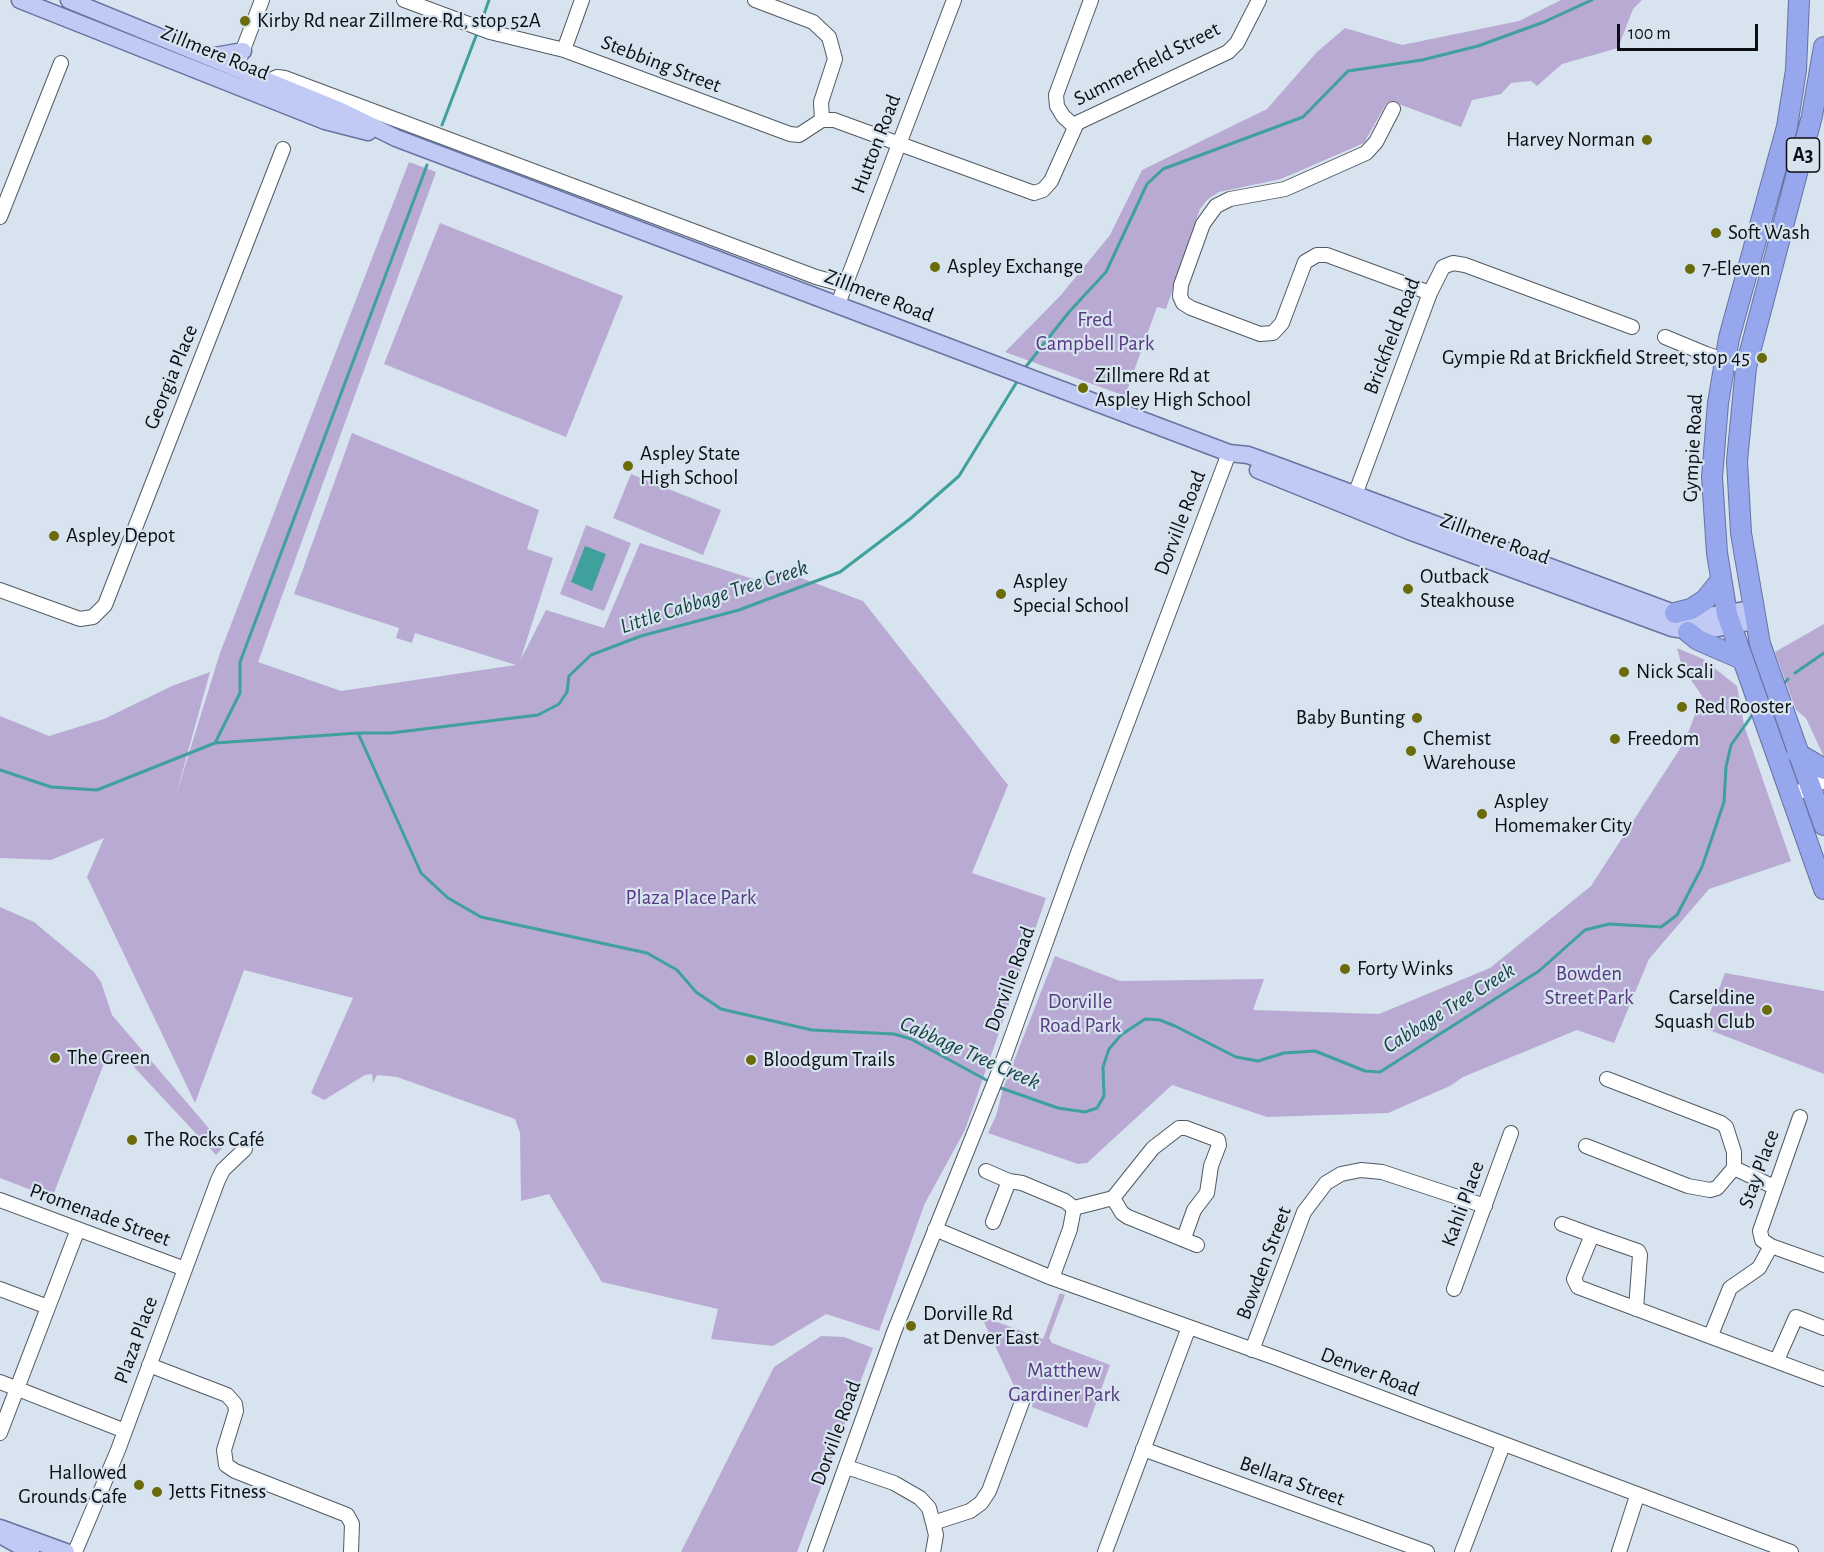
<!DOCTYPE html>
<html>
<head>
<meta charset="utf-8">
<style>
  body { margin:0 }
  #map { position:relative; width:1824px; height:1552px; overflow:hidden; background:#d7e3ee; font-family:"Alegreya Sans",sans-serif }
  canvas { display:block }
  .scale { position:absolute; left:1617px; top:24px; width:141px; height:27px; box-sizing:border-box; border:3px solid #0b0f13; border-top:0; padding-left:8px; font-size:18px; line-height:21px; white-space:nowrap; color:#0b0f13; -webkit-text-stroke:4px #d7e3ee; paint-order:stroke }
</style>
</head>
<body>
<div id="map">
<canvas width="1824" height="1552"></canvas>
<div class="scale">100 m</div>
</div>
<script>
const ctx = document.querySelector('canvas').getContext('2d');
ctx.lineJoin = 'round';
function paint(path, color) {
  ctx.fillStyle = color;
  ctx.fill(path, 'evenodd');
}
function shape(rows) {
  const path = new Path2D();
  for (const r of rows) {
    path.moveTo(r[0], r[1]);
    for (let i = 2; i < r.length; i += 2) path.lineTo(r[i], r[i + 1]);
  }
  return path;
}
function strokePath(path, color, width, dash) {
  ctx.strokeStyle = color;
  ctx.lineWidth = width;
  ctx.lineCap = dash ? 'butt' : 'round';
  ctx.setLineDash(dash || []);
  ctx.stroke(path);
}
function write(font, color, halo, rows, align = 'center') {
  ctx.font = font + ' "Alegreya Sans",sans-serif';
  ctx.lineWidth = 4.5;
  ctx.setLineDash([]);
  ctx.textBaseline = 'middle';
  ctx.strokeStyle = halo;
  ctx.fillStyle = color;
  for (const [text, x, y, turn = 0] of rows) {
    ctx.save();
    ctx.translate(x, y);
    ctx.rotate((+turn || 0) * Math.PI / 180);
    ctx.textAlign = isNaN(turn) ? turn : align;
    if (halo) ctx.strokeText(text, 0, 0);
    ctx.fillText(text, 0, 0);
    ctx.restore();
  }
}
paint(shape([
  [1561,0,1642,0,1633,9,1618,48,1562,64,1537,86,1531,81,1511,83,1501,94,1472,100,1461,127,1393,102,1386,104,1364,143,1281,179,1219,192,1208,199,1200,209,1166,309,1157,307,1125,396,1005,352,1061,295,1110,235,1142,170,1267,109,1317,52,1345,28,1402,45,1519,21],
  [409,162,436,172,258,662,341,691,516,665,415,633,412,643,396,638,399,628,294,594,352,433,539,510,527,549,553,558,520,661,546,610,604,628,640,543,753,579,788,573,863,601,1008,785,972,873,1046,898,965,1130,925,1203,879,1331,826,1314,773,1346,711,1339,718,1309,602,1282,549,1194,521,1201,520,1133,515,1119,397,1077,377,1075,373,1083,372,1074,365,1075,324,1100,311,1093,353,998,244,970,195,1103,87,877,104,838,51,860,0,858,0,716,49,736,104,719,172,686,210,672,176,795,220,653],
  [440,223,623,296,566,437,384,364],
  [631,474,721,510,703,555,613,518],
  [586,525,631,543,604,611,560,594],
  [1824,624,1824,757,1806,718,1796,710,1775,652],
  [1677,648,1703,659,1737,686,1744,725,1791,861,1709,889,1649,959,1614,1043,1577,1030,1463,1077,1450,1086,1388,1113,1267,1117,1172,1085,1087,1163,1078,1164,988,1133,996,1116,1003,1089,1055,956,1120,981,1264,979,1253,1010,1379,1014,1490,968,1591,886,1685,741,1702,696,1682,667],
  [0,907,34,922,94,972,101,982,112,1015,224,1146,216,1155,119,1051,103,1066,52,1198,0,1178],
  [1725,973,1824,991,1824,1074,1704,1028],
  [1060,1293,1065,1295,1049,1338,1052,1343,1110,1365,1087,1428,1032,1407,1033,1398,1028,1394,1017,1392,981,1316,1043,1339],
  [821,1336,844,1337,873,1348,797,1552,681,1552,774,1367]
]), '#b9aad4');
paint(shape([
  [585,546,606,554,592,591,571,582]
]), '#3fa09c');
strokePath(shape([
  [483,17,489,0],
  [442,125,476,36],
  [1024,369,1069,312,1106,272,1147,184,1163,169,1303,117,1348,71,1422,60,1478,46,1544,22,1592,0],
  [1795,673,1824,653],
  [1781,686,1788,679],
  [358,733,421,873,448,898,481,917,647,953,677,970,696,992,721,1009,812,1030,894,1034,911,1039,990,1082],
  [215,743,240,693,240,662,427,165],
  [0,770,51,787,97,790,215,743,358,733,391,733,538,715,559,704,567,692,569,676,591,655,641,636,739,610,840,572,910,519,959,476,1018,380],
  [998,1087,1058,1108,1085,1112,1097,1108,1104,1096,1103,1067,1109,1049,1121,1035,1145,1019,1160,1020,1175,1026,1236,1057,1258,1061,1284,1053,1315,1051,1365,1071,1380,1072,1539,971,1585,930,1609,924,1661,927,1677,915,1702,867,1724,802,1726,767,1731,745,1753,714]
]), '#3fa09c', 3);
const minor = shape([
  [404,0,490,32,564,50,790,134,799,135,822,120,834,120,1034,193,1043,190,1051,181,1077,123,1228,52,1237,43,1259,0],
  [755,0,813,22,829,37,835,59,821,102,822,120],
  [564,50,582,0],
  [239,60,262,0],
  [267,82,277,77,285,78,816,277,845,285],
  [1393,109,1376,142,1366,153,1285,189,1230,199,1216,206,1203,224,1181,285,1180,296,1183,303,1191,308,1260,334,1273,333,1282,323,1305,262,1317,255,1327,255,1430,293],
  [1075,127,1063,116,1057,106,1056,95,1091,0],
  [0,217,61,63],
  [838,304,954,0],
  [1665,337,1706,354,1746,367],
  [1352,503,1430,293,1443,267,1453,263,1465,265,1632,327],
  [0,590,80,619,93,617,105,605,283,149],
  [1790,796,1824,781],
  [1800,1117,1760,1231,1762,1240,1771,1246,1824,1265],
  [1586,1146,1688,1186,1710,1190,1717,1188,1734,1168,1734,1152,1726,1127,1721,1123,1607,1079],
  [1734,1168,1774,1187],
  [986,1171,1009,1181],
  [1113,1198,1122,1213,1128,1217,1197,1245],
  [0,1200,185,1269],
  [993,1222,1009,1181,1022,1183,1065,1201,1074,1208],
  [1562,1224,1592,1235],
  [935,1229,1052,1278,1276,1358,1791,1552],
  [1052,1278,1070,1229,1074,1208,1113,1198,1153,1148,1179,1128,1186,1128,1218,1140,1219,1145,1211,1166,1207,1193,1194,1210,1184,1238],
  [0,1289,48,1307],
  [1454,1289,1511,1133],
  [1636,1309,1640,1255,1638,1251,1592,1235,1574,1279,1578,1287,1824,1379],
  [1711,1335,1730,1288,1759,1268,1771,1246],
  [1252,1350,1304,1212,1326,1183,1341,1174,1361,1170,1382,1172,1485,1206],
  [1777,1360,1796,1317,1824,1328],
  [149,1365,227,1395,235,1404,236,1411,224,1450,226,1465,235,1471,347,1515,352,1524,351,1552],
  [0,1382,125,1431],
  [0,1433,78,1229],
  [1143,1449,1427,1552],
  [847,1467,894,1483,920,1498,929,1508,933,1523,936,1535,933,1552],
  [933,1523,970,1511,981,1503,989,1491,1022,1402],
  [75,1552,118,1450,218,1180,223,1170,245,1149],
  [815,1552,894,1332,1000,1069,1078,853,1229,453],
  [1105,1552,1189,1327],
  [1462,1552,1503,1445],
  [1619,1552,1637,1496]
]);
const major = shape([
  [20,0,325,121,368,132],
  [69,0,341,111,396,138,1229,453,1248,455,1281,467,1690,619,1753,609],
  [209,57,243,51],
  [1258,470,1409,531,1672,628,1698,632,1754,621],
  [0,1528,66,1552],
  [0,1535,31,1552]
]);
const highway = shape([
  [1799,0,1796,70,1787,127,1729,338,1718,403,1712,477,1717,553,1727,614,1824,889],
  [1824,47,1812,116,1746,367,1737,461,1741,533,1760,644,1824,825],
  [1675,613,1691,609,1705,600,1721,580],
  [1688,632,1698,640,1742,659],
  [1797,753,1824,769]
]);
strokePath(minor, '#505a63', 16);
strokePath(major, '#6672a1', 19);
strokePath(highway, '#6672a1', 22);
strokePath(minor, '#fff', 14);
strokePath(major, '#c1caf5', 16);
strokePath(highway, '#97a7ee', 20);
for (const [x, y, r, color] of [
  [245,21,6,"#6b6b09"],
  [1647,140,6,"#6b6b09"],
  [1716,233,6,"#6b6b09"],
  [935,267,6,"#6b6b09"],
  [1690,269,6,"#6b6b09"],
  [1762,358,6,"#6b6b09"],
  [1083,388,6,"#6b6b09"],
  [628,466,6,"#6b6b09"],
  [54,536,6,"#6b6b09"],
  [1408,589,6,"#6b6b09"],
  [1001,594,6,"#6b6b09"],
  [1624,672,6,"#6b6b09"],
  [1682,707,6,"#6b6b09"],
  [1417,718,6,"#6b6b09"],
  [1615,739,6,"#6b6b09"],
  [1411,751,6,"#6b6b09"],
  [1482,814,6,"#6b6b09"],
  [1345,969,6,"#6b6b09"],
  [1767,1010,6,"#6b6b09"],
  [55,1058,6,"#6b6b09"],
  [751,1060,6,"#6b6b09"],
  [132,1140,6,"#6b6b09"],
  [911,1326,6,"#6b6b09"],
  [139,1485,6,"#6b6b09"],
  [157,1492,6,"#6b6b09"]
]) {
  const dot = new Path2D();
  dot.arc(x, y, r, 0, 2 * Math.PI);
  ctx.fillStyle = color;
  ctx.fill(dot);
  strokePath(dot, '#d7e3ee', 2);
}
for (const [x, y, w] of [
  [1803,155,33]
]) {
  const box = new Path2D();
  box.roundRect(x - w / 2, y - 17, w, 34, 4.5);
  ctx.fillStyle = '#d7e3ee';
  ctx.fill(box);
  strokePath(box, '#0b0f13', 1.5);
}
write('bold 20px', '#0b0f13', null, [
  ["A3",1803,155]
]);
write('21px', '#0b0f13', '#d7e3ee', [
  ["Kirby Rd near Zillmere Rd, stop 52A",257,21],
  ["Harvey Norman",1635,140,"right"],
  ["Soft Wash",1728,233],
  ["Aspley Exchange",947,267],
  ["7-Eleven",1702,269],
  ["Gympie Rd at Brickfield Street, stop 45",1750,358,"right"],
  ["Zillmere Rd at",1095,376],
  ["Aspley High School",1095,400],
  ["Aspley State",640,454],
  ["High School",640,478],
  ["Aspley Depot",66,536],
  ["Outback",1420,577],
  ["Steakhouse",1420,601],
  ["Aspley",1013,582],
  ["Special School",1013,606],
  ["Nick Scali",1636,672],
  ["Red Rooster",1694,707],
  ["Baby Bunting",1405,718,"right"],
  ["Chemist",1423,739],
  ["Warehouse",1423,763],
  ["Freedom",1627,739],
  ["Aspley",1494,802],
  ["Homemaker City",1494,826],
  ["Forty Winks",1357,969],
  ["Carseldine",1755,998,"right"],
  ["Squash Club",1755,1022,"right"],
  ["The Green",67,1058],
  ["Bloodgum Trails",763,1060],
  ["The Rocks Café",144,1140],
  ["Dorville Rd",923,1314],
  ["at Denver East",923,1338],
  ["Hallowed",127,1473,"right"],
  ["Grounds Cafe",127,1497,"right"],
  ["Jetts Fitness",169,1492]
], 'left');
write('21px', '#0b0f13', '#d7e3ee', [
  ["Zillmere Road",215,53,22],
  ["Stebbing Street",661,64,21],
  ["Summerfield Street",1147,64,-27],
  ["Hutton Road",876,144,-69],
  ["Zillmere Road",879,296,21],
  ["Brickfield Road",1392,336,-69],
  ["Georgia Place",171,377,-68],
  ["Gympie Road",1693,448,-87],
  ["Dorville Road",1180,523,-69],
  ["Zillmere Road",1495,539,20],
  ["Dorville Road",1010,979,-70],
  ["Stay Place",1759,1169,-70],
  ["Kahli Place",1463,1204,-70],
  ["Promenade Street",100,1215,20],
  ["Bowden Street",1264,1263,-69],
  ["Plaza Place",136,1340,-70],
  ["Denver Road",1370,1372,21],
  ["Dorville Road",836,1433,-70],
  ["Bellara Street",1292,1481,20]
]);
write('21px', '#583982', '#d7e3ee', [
  ["Fred",1095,320],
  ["Campbell Park",1095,344],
  ["Plaza Place Park",691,898],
  ["Bowden",1589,974],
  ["Street Park",1589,998],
  ["Dorville",1080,1002],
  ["Road Park",1080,1026],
  ["Matthew",1064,1371],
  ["Gardiner Park",1064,1395]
]);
write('italic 22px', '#133f3e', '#d7e3ee', [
  ["Little Cabbage Tree Creek",714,597,-18],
  ["Cabbage Tree Creek",1449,1008,-32],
  ["Cabbage Tree Creek",970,1053,24]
]);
</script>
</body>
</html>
